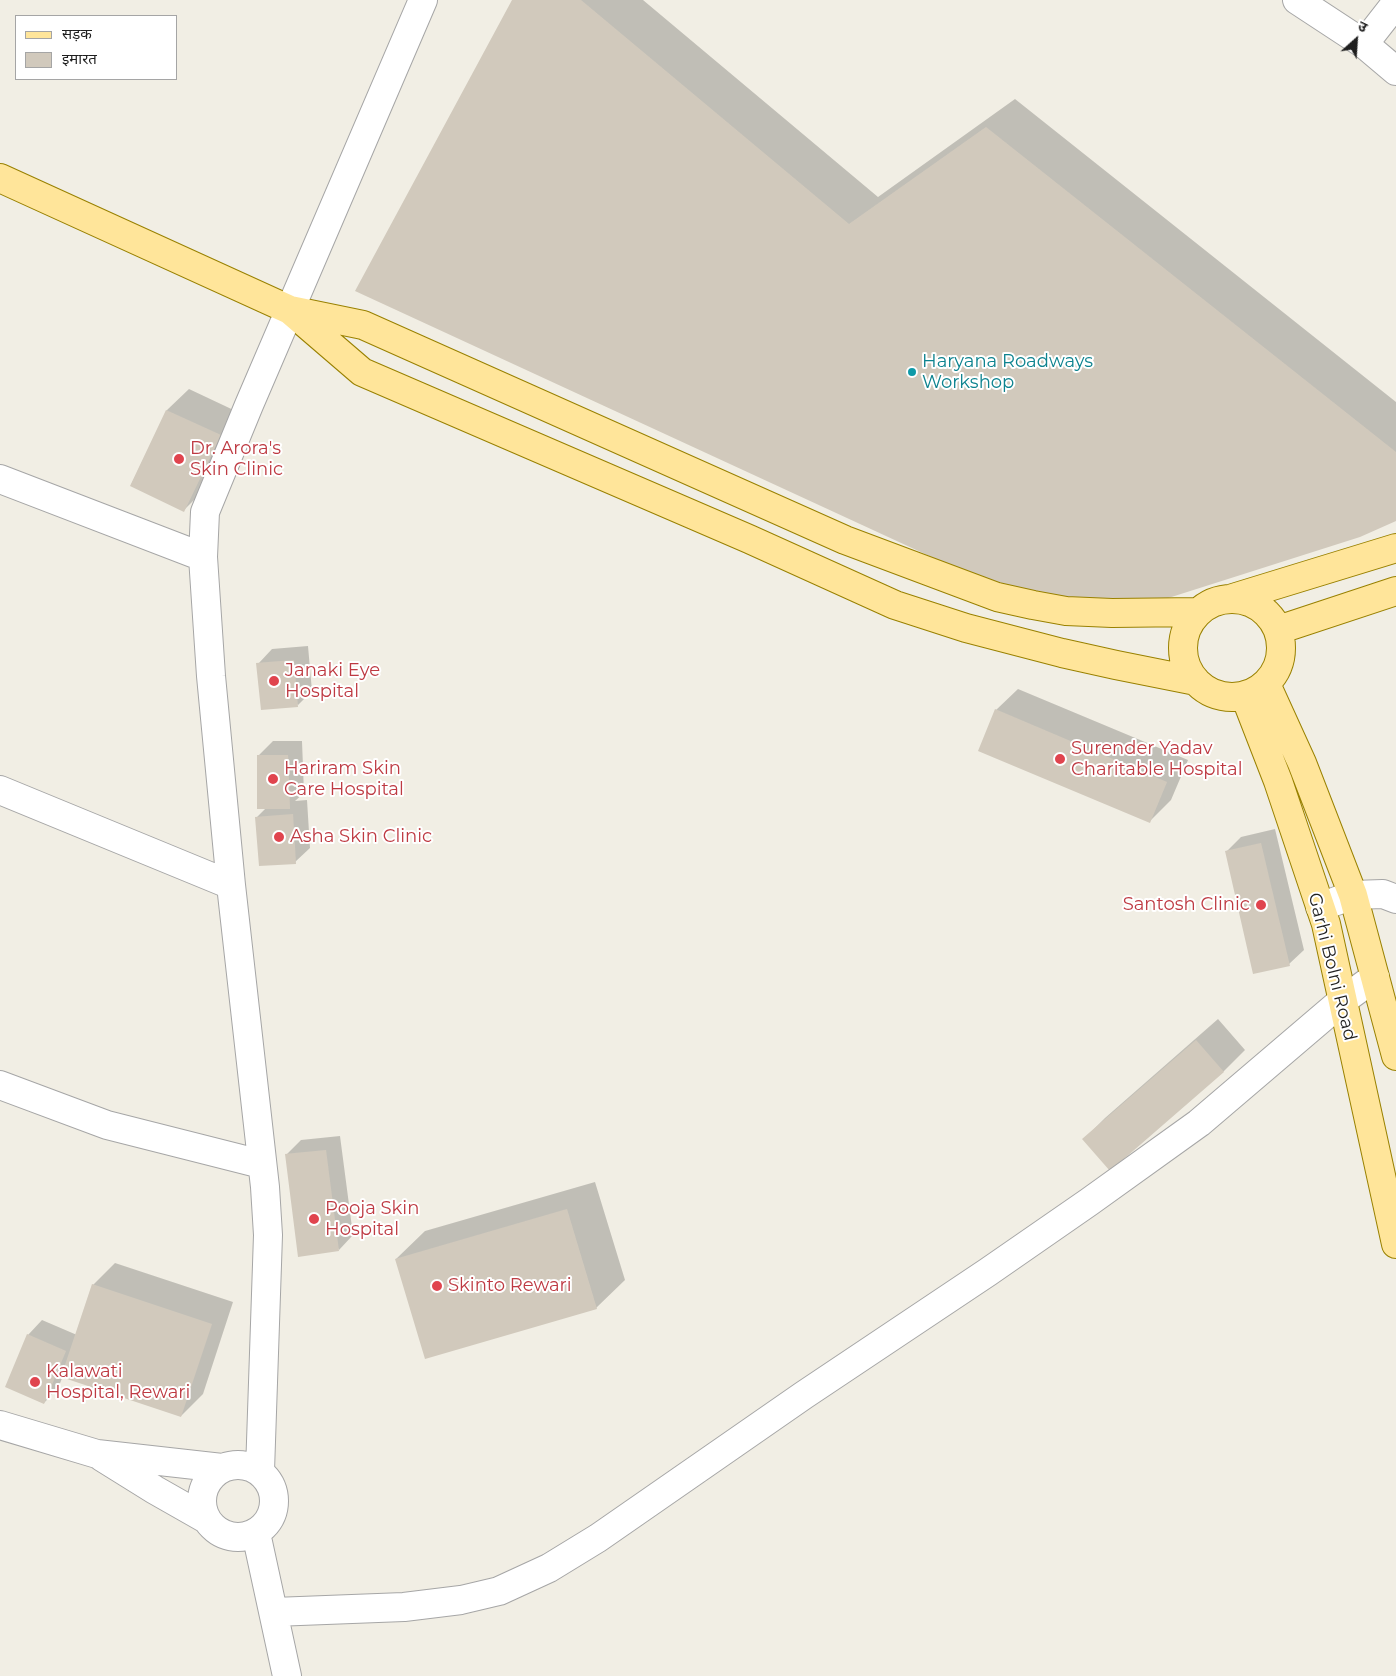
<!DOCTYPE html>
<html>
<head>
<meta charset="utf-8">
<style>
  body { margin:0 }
  #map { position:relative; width:1396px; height:1676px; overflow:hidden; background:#f1eee4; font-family:Montserrat,"Noto Sans Devanagari",sans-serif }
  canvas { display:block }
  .legend { position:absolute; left:15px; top:15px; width:162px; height:65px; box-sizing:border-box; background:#fff; border:1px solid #a5a5a5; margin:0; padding:6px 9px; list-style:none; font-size:15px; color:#1f1f1f }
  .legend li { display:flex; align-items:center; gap:10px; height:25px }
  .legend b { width:25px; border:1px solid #a5a5a5 }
  .north { position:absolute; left:1331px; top:15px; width:50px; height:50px; -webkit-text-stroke:4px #fff; paint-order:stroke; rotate:26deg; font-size:14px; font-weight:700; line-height:20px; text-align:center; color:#1f1f1f }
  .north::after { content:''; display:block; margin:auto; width:18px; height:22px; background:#1f1f1f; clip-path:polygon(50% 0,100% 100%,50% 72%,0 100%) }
</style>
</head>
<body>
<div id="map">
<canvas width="1396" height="1676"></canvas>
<ul class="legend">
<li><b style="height:6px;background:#ffe59a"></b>सड़क</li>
<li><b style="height:14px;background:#d1c9bc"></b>इमारत</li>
</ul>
<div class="north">उ</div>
</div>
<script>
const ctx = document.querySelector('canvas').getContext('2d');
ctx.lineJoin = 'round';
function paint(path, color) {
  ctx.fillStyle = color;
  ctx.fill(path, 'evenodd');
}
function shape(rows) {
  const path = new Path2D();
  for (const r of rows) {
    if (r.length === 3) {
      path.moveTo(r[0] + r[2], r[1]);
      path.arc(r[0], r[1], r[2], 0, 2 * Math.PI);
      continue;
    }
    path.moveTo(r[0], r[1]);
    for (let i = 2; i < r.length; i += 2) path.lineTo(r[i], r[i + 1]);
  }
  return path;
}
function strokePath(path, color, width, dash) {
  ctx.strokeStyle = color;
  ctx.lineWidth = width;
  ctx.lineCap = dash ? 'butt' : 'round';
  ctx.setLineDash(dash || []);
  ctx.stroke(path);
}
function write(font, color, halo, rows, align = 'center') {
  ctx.font = font + ' Montserrat,sans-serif';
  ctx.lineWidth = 4;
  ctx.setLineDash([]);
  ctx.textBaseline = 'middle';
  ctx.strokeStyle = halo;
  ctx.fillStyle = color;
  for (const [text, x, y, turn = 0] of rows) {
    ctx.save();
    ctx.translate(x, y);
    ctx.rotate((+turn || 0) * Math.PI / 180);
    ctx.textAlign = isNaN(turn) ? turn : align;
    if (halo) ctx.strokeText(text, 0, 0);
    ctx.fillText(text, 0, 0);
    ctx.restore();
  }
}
paint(shape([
  [513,0,643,0,878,197,1015,99,1396,402,1396,520,1140,606],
  [189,389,242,414,205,489,184,510,131,485,167,410],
  [308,646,312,691,298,705,258,664,272,649],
  [1018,689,1188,760,1171,800,1149,822,996,710],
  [273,741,302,741,304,793,295,801,307,800,310,848,295,862,257,817,266,808,258,756],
  [1275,829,1304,950,1289,964,1226,852,1241,837],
  [1218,1019,1245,1050,1223,1072,1084,1139,1105,1118],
  [340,1136,353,1235,339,1250,286,1155,301,1140],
  [595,1182,625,1280,596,1308,396,1259,425,1231],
  [115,1263,233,1302,203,1394,181,1416,63,1376,58,1388,44,1403,28,1335,42,1320,77,1335,93,1285]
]), '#0003');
paint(shape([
  [512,0,581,0,849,224,986,127,1396,452,1396,521,1360,537,1140,607,1003,590,355,291],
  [166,410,221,435,184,512,130,486],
  [294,660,298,707,261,710,256,663],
  [995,709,1167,782,1150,823,978,751],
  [257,755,288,755,290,809,257,809],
  [293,814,296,864,259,866,255,817],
  [1261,843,1290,966,1253,974,1225,851],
  [1196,1040,1224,1072,1110,1171,1082,1139],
  [326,1150,339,1251,298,1257,285,1154],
  [567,1209,597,1309,425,1359,395,1259],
  [92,1284,212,1324,181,1417,61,1377],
  [27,1334,66,1351,44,1404,5,1387]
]), '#d1c9bc');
const minor = shape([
  [1297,0,1364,44,1396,71],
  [1364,44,1396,3],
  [0,479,203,557],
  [0,790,231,885],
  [1320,907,1353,895,1383,894,1396,899],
  [0,1085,107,1125,261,1164],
  [0,1425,97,1454,222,1468],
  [102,1457,155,1490,206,1519],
  [238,1501,36],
  [260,1471,268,1235,265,1187,231,885,211,676,203,557,205,512,249,405,423,0],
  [256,1533,287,1676],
  [274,1612,404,1607,461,1600,499,1591,549,1568,598,1538,804,1395,988,1272,1089,1202,1199,1123,1342,1001,1375,977]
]);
const major = shape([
  [0,178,290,310,363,325,845,540,997,597,1033,605,1066,611,1112,613,1198,612],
  [291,311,362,372,749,539,895,605,966,628,1062,653,1116,665,1196,681],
  [1233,598,1396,548],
  [1232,648,49],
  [1278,630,1396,591],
  [1266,684,1302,763,1353,895,1396,1056],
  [1245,696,1278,781,1326,924,1396,1244]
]);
strokePath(minor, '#a6a6a6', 30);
strokePath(major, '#998100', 30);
strokePath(minor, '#fff', 28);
strokePath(major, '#ffe59a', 28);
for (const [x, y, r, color] of [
  [912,372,5,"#0f9aa8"],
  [179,459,6,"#e0444e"],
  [274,681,6,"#e0444e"],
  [1060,759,6,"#e0444e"],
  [273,779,6,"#e0444e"],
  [279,837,6,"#e0444e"],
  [1261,905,6,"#e0444e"],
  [314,1219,6,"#e0444e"],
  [437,1286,6,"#e0444e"],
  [35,1382,6,"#e0444e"]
]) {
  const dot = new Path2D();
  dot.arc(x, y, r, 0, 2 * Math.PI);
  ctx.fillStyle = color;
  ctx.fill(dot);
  strokePath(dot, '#fff', 2);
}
write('18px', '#0d838f', '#fff', [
  ["Haryana Roadways",922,362],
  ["Workshop",922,383]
], 'left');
write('18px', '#be3a42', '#fff', [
  ["Dr. Arora's",190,449],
  ["Skin Clinic",190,470],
  ["Janaki Eye",285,671],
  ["Hospital",285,692],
  ["Surender Yadav",1071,749],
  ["Charitable Hospital",1071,770],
  ["Hariram Skin",284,769],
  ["Care Hospital",284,790],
  ["Asha Skin Clinic",290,837],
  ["Santosh Clinic",1250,905,"right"],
  ["Pooja Skin",325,1209],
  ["Hospital",325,1230],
  ["Skinto Rewari",448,1286],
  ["Kalawati",46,1372],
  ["Hospital, Rewari",46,1393]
], 'left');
write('18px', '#1f1f1f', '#fff', [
  ["Garhi Bolni Road",1332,967,76]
]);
</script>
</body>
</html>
